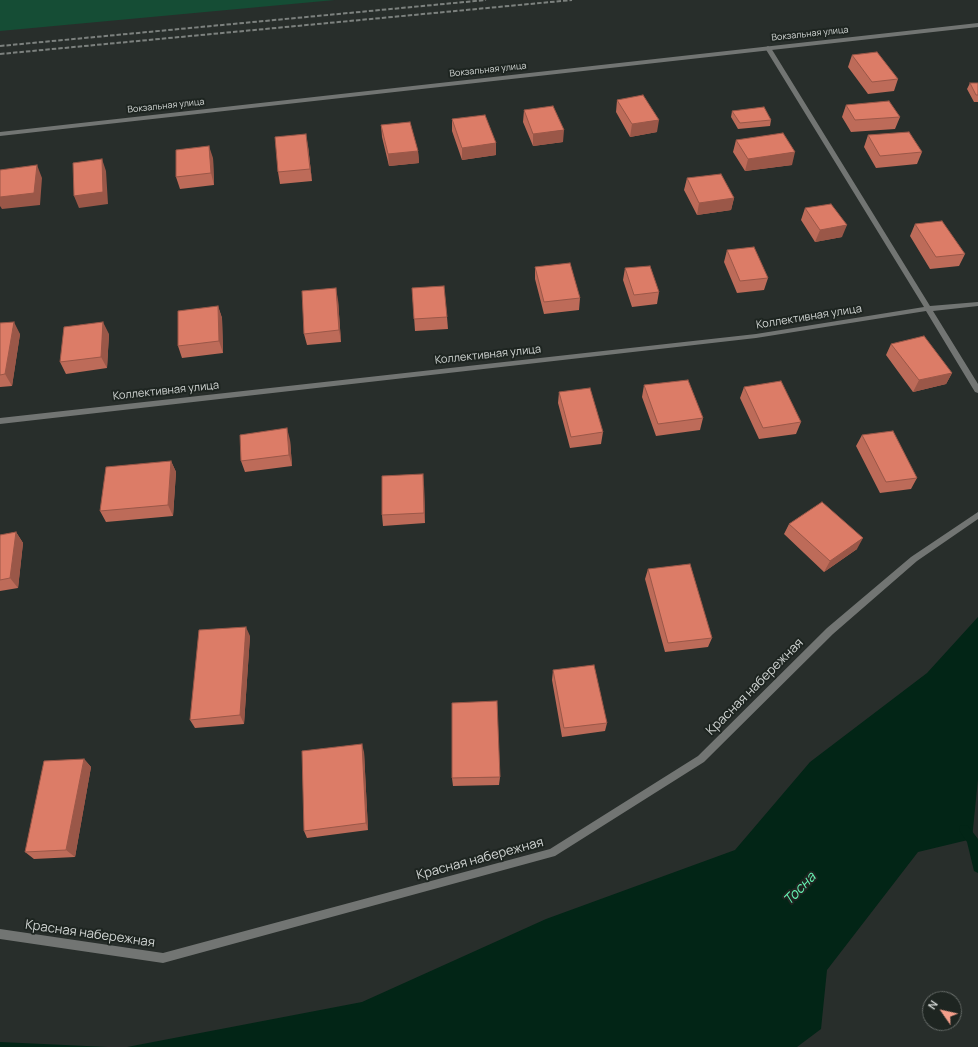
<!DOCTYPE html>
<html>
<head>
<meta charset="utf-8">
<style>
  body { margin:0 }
  #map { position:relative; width:978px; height:1047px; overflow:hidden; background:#282e2b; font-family:Manrope,sans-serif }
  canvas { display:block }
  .north { position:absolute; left:922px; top:991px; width:40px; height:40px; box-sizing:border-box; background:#1e2521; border:1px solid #666b68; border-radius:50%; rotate:304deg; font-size:11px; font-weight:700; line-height:16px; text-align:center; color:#d1d5d3 }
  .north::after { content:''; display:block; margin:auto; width:14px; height:18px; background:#f49e8a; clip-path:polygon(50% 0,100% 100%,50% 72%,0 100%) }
</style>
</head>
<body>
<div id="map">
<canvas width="978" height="1047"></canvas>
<div class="north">N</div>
</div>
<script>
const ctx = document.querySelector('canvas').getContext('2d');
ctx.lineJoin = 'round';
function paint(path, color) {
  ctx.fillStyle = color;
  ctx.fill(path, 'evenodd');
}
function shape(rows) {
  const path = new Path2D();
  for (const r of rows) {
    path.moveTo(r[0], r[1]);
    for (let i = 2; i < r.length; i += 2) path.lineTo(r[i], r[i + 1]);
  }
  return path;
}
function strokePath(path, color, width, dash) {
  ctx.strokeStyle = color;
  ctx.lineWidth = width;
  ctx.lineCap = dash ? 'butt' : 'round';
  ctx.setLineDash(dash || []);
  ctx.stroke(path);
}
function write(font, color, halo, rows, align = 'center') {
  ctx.font = font + ' Manrope,sans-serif';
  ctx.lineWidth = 4;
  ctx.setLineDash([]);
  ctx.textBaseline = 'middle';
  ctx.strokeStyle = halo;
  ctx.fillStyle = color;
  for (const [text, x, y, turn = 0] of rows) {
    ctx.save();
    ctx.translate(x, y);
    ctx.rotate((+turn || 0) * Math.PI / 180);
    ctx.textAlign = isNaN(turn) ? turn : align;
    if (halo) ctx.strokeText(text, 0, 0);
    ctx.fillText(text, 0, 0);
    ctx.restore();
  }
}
paint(shape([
  [0,0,335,0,0,31]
]), '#154d35');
paint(shape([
  [978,617,978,779,972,839,918,852,827,970,821,1029,797,1047,127,1047,362,1002,546,919,735,850,810,762,927,673],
  [0,1042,108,1047,0,1047]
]), '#022516');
paint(shape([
  [964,825,968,826,978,839,978,873,974,871,967,842,959,830,960,826,964,825]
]), '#022516');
paint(shape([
  [768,46,771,48,930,306,978,302,978,306,933,311,978,384,978,393,975,392,926,311,756,338,0,424,0,418,756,334,924,307,765,48,768,46],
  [978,512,978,519,917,561,833,634,704,762,555,856,163,963,0,939,0,929,163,953,550,849,698,756,827,628,911,557,978,512]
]), '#727573');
paint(shape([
  [978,23,978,27,0,136,0,132,978,23]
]), '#727573');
strokePath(shape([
  [0,46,486,0],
  [0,54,572,0]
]), '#7c817e', 2, [4.5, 2]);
paint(shape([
  [852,55,898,79,894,91,868,94,848,67],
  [970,83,978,83,978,102,974,102,967,89],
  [617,100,657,132,630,137,616,112],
  [846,105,900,117,895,129,851,132,842,117],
  [524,110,563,142,533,146,523,122],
  [732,111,771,120,770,126,738,129,731,117],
  [452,119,496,155,462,160,452,131],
  [381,125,418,151,419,163,389,166,382,137],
  [868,135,922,152,917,164,876,168,864,147],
  [736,140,792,165,745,171,733,152],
  [308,146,312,181,280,184,278,172],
  [213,158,214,185,180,189,176,177],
  [687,178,734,198,731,210,697,215,684,190],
  [805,208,842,237,815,242,801,220],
  [915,224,965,254,959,266,930,269,910,236],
  [727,250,768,278,764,290,737,293,724,262],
  [535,267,580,298,579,310,544,314,535,279],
  [625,268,659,292,657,304,632,307,623,280],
  [412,288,447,317,448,329,415,331],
  [338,300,341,342,307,345,304,334],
  [218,306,222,318,223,353,182,358,178,346],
  [0,323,20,334,12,386,0,387],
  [109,334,107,368,66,374,60,362],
  [891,344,952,373,946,384,913,392,886,355],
  [644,385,703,418,700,430,656,436,642,397],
  [744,387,801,422,796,434,759,439,740,398],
  [559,392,603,432,601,444,570,448,558,403],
  [862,435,917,478,911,489,880,493,856,446],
  [290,440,292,466,245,472,241,461],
  [171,461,176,472,173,516,106,522,100,511],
  [424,485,425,523,383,526,382,515],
  [789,524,857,549,824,572,784,534],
  [16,532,23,543,18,588,0,591,0,535],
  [648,569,712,638,708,647,665,652,645,579],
  [250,636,244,724,195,728,190,720],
  [553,670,607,723,605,731,562,737,552,680],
  [364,752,368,830,307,838,304,831],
  [84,759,91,767,75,857,34,859,25,852],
  [500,777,499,785,453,786,452,778]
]), '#bd6b59');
paint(shape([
  [659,120,657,132,630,137,632,124],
  [564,130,563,142,533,146,533,134],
  [306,134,308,146,312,181,310,169],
  [496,143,496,155,462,160,462,148],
  [209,146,213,158,214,185,211,173],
  [418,151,419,163,389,166,388,154],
  [795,152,792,165,745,171,748,159],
  [102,159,106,171,108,204,79,208,74,196],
  [37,165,42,178,40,205,2,209,0,206,0,197],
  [734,198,731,210,697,215,699,203],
  [847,225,842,237,815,242,820,230],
  [336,288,338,300,341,342,339,330],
  [218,306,222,318,223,353,219,341],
  [14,322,20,334,12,386,5,374],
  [103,322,109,334,107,368,101,357],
  [952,373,946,384,913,392,919,380],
  [287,428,290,440,292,466,289,455],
  [171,461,176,472,173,516,168,505],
  [423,474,424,485,425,523,424,513],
  [16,532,23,543,18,588,10,578],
  [863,538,857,549,824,572,830,561],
  [246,627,250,636,244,724,240,715],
  [362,744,364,752,368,830,366,823],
  [84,759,91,767,75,857,66,850]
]), '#9a5748');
const building = shape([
  [877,52,898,79,872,82,852,55,877,52],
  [970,83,978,83,978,95,976,95,970,83],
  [643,95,659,120,632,124,617,100,643,95],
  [889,101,900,117,855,120,846,105,889,101],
  [553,106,564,130,533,134,524,110,553,106],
  [764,107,771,120,740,123,732,111,764,107],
  [485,115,496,143,462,148,452,119,485,115],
  [410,122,418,151,388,154,381,125,410,122],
  [909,132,922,152,880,156,868,135,909,132],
  [783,133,795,152,748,159,736,140,783,133],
  [306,134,310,169,278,172,275,137,306,134],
  [209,146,211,173,176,177,176,150,209,146],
  [102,159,103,192,74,196,73,163,102,159],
  [37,165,34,193,0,197,0,170,37,165],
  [721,174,734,198,699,203,687,178,721,174],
  [831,204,847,225,820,230,805,208,831,204],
  [942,221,965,254,936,257,915,224,942,221],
  [754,247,768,278,740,281,727,250,754,247],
  [570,263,580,298,544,302,535,267,570,263],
  [650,266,659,292,634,295,625,268,650,266],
  [444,286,447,317,414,319,412,288,444,286],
  [336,288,339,330,304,334,302,291,336,288],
  [218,306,219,341,178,346,178,311,218,306],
  [14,322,5,374,0,375,0,323,14,322],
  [103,322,101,357,60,362,64,327,103,322],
  [924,336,952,373,919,380,891,344,924,336],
  [688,380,703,418,658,424,644,385,688,380],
  [781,381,801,422,763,428,744,387,781,381],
  [590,388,603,432,571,437,559,392,590,388],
  [287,428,289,455,241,461,240,435,287,428],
  [893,431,917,478,886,482,862,435,893,431],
  [171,461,168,505,100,511,106,467,171,461],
  [423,474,424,513,382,515,382,476,423,474],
  [822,502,863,538,830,561,789,524,822,502],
  [16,532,10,578,0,580,0,535,16,532],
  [690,564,712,638,668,643,648,569,690,564],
  [246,627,240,715,190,720,199,630,246,627],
  [594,665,607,723,564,728,553,670,594,665],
  [497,701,500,777,452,778,452,703,497,701],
  [362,744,366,823,304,831,302,751,362,744],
  [84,759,66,850,25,852,44,761,84,759]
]);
paint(building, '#dc7c67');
strokePath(building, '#9a5748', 1);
write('9px', '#d1d5d3', '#1e2521', [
  ["Вокзальная улица",810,34,-6],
  ["Вокзальная улица",488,70,-6],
  ["Вокзальная улица",166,106,-6]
]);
write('11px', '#d1d5d3', '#1e2521', [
  ["Коллективная улица",809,317,-9],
  ["Коллективная улица",488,355,-6],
  ["Коллективная улица",166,391,-6]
]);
write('13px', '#d1d5d3', '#1e2521', [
  ["Красная набережная",755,687,-45],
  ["Красная набережная",480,859,-15],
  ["Красная набережная",90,934,8]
]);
write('italic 14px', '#66f4b3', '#1e2521', [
  ["Тосна",800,889,-46]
]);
</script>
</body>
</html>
